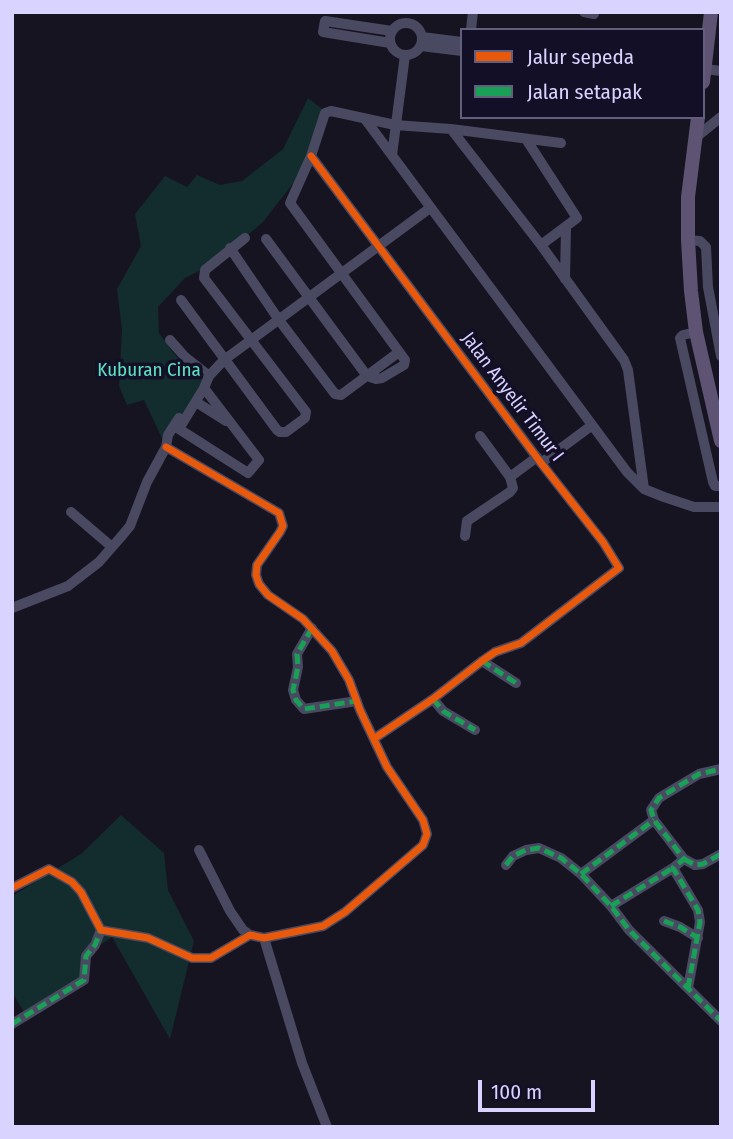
<!DOCTYPE html>
<html>
<head>
<meta charset="utf-8">
<style>
  body { margin:0 }
  #map { position:relative; width:733px; height:1139px; overflow:hidden; background:#161421; font-family:"Fira Sans Condensed",sans-serif }
  canvas { display:block }
  .frame { position:absolute; inset:0; border:14px solid #d9d4ff; pointer-events:none }
  .legend { position:absolute; left:460px; top:28px; width:245px; height:91px; box-sizing:border-box; background:#130f26; border:2px solid #625e7d; margin:0; padding:9px 12px; list-style:none; font-size:21px; color:#d9d4ff }
  .legend li { display:flex; align-items:center; gap:14px; height:35px }
  .legend b { width:35px; border:2px solid #625e7d }
  .scale { position:absolute; left:478px; top:1080px; width:117px; height:32px; box-sizing:border-box; border:4px solid #d9d4ff; border-top:0; padding-left:9px; font-size:21px; line-height:24px; white-space:nowrap; color:#d9d4ff; -webkit-text-stroke:5px #130f26; paint-order:stroke }
</style>
</head>
<body>
<div id="map">
<canvas width="733" height="1139"></canvas>
<div class="frame"></div>
<ul class="legend">
<li><b style="height:9px;background:#e8590c"></b>Jalur sepeda</li>
<li><b style="height:9px;background:#1a9f57"></b>Jalan setapak</li>
</ul>
<div class="scale">100 m</div>
</div>
<script>
const ctx = document.querySelector('canvas').getContext('2d');
ctx.lineJoin = 'round';
function paint(path, color) {
  ctx.fillStyle = color;
  ctx.fill(path, 'evenodd');
}
function shape(rows) {
  const path = new Path2D();
  for (const r of rows) {
    if (r.length === 3) {
      path.moveTo(r[0] + r[2], r[1]);
      path.arc(r[0], r[1], r[2], 0, 2 * Math.PI);
      continue;
    }
    path.moveTo(r[0], r[1]);
    for (let i = 2; i < r.length; i += 2) path.lineTo(r[i], r[i + 1]);
  }
  return path;
}
function strokePath(path, color, width, dash) {
  ctx.strokeStyle = color;
  ctx.lineWidth = width;
  ctx.lineCap = dash ? 'butt' : 'round';
  ctx.setLineDash(dash || []);
  ctx.stroke(path);
}
function write(font, color, halo, rows, align = 'center') {
  ctx.font = font + ' "Fira Sans Condensed",sans-serif';
  ctx.lineWidth = 7;
  ctx.setLineDash([]);
  ctx.textBaseline = 'middle';
  ctx.strokeStyle = halo;
  ctx.fillStyle = color;
  for (const [text, x, y, turn = 0] of rows) {
    ctx.save();
    ctx.translate(x, y);
    ctx.rotate((+turn || 0) * Math.PI / 180);
    ctx.textAlign = isNaN(turn) ? turn : align;
    if (halo) ctx.strokeText(text, 0, 0);
    ctx.fillText(text, 0, 0);
    ctx.restore();
  }
}
paint(shape([
  [308,98,325,111,302,172,263,222,214,264,185,278,158,307,159,333,175,355,205,382,166,447,144,400,127,405,119,386,122,330,117,289,141,246,135,214,165,176,187,187,197,175,220,185,242,181,283,149],
  [121,815,164,853,168,890,194,941,170,1039,112,937,83,957,82,980,28,1019,12,992,12,896,81,854]
]), '#132c2d');
strokePath(shape([
  [584,12,594,14],
  [406,39,16],
  [471,30,473,12],
  [422,37,462,42],
  [390,43,323,32,325,21,392,31],
  [421,46,462,51],
  [705,69,721,71],
  [365,119,627,472,644,489,664,497,694,507,721,507],
  [451,129,541,245,624,360,628,370,644,489],
  [695,138,721,117],
  [526,139,577,218,541,245],
  [392,155,405,55],
  [311,156,541,463,603,542,619,568,521,643,495,652,482,661,433,699,375,738],
  [266,239,367,376,376,379,382,378,404,365,405,360,290,203,311,156,325,113,331,111,395,125,451,129,561,143],
  [688,240,700,241,706,247,708,287,721,356],
  [230,248,279,320,335,394,341,395,399,352],
  [565,279,566,228],
  [181,300,277,430,280,432,286,432,305,418,306,412,204,278,205,270,245,238],
  [696,332,683,335,680,338,713,482,715,486,721,486],
  [170,340,185,357,209,376],
  [204,388,259,460,248,473,179,429,204,388,209,376,224,360,430,208],
  [196,402,226,421],
  [480,436,510,477],
  [541,463,591,426],
  [71,512,112,547],
  [465,536,467,521,510,492,513,488,510,477,537,457],
  [12,608,68,586,99,562,120,538,130,526,147,482,166,447,168,435,179,418],
  [312,628,297,654,298,667,293,690,296,700,304,709,357,701],
  [482,661,516,683],
  [433,699,443,711,475,730],
  [199,850,230,911,243,930,250,935],
  [684,859,695,865,703,864,721,854],
  [506,865,513,856,526,850,539,848,561,858,581,874,611,906,629,930,721,1021],
  [581,874,654,820],
  [12,888,49,869,72,882,81,892,101,930,148,938,192,958,211,958,250,935,264,938,323,926,345,912,408,858,423,845,427,834,423,820,387,767,360,710,349,680,332,651,303,619,268,595,259,584,256,575,257,565,280,532,283,526,279,513,166,447],
  [611,906,673,868],
  [664,921,680,927,698,938],
  [264,938,302,1063,327,1127],
  [688,988,700,922,698,910,673,868,684,859,654,820,651,810,659,798,699,774,721,769],
  [12,1024,84,980,86,956,95,945,101,930]
]), '#4a4962', 10);
strokePath(shape([
  [703,82,711,12],
  [698,117,688,197,688,240,691,291,696,332,721,441]
]), '#5e5373', 14);
strokePath(shape([
  [312,628,297,654,298,667,293,690,296,700,304,709,357,701],
  [482,661,516,683],
  [433,699,443,711,475,730],
  [684,859,695,865,703,864,721,854],
  [506,865,513,856,526,850,539,848,561,858,581,874,611,906,629,930,721,1021],
  [581,874,654,820],
  [611,906,673,868],
  [664,921,680,927,698,938],
  [688,988,700,922,698,910,673,868,684,859,654,820,651,810,659,798,699,774,721,769],
  [12,1024,84,980,86,956,95,945,101,930]
]), '#1a9f57', 5, [10, 5]);
strokePath(shape([
  [311,156,541,463,603,542,619,568,521,643,495,652,482,661,433,699,375,738],
  [12,888,49,869,72,882,81,892,101,930,148,938,192,958,211,958,250,935,264,938,323,926,345,912,408,858,423,845,427,834,423,820,387,767,360,710,349,680,332,651,303,619,268,595,259,584,256,575,257,565,280,532,283,526,279,513,166,447]
]), '#e8590c', 7);
write('19px', '#5fe0c0', '#130f26', [
  ["Kuburan Cina",149,371]
]);
write('19px', '#d9d4ff', '#130f26', [
  ["Jalan Anyelir Timur I",512,397,53]
]);
</script>
</body>
</html>
